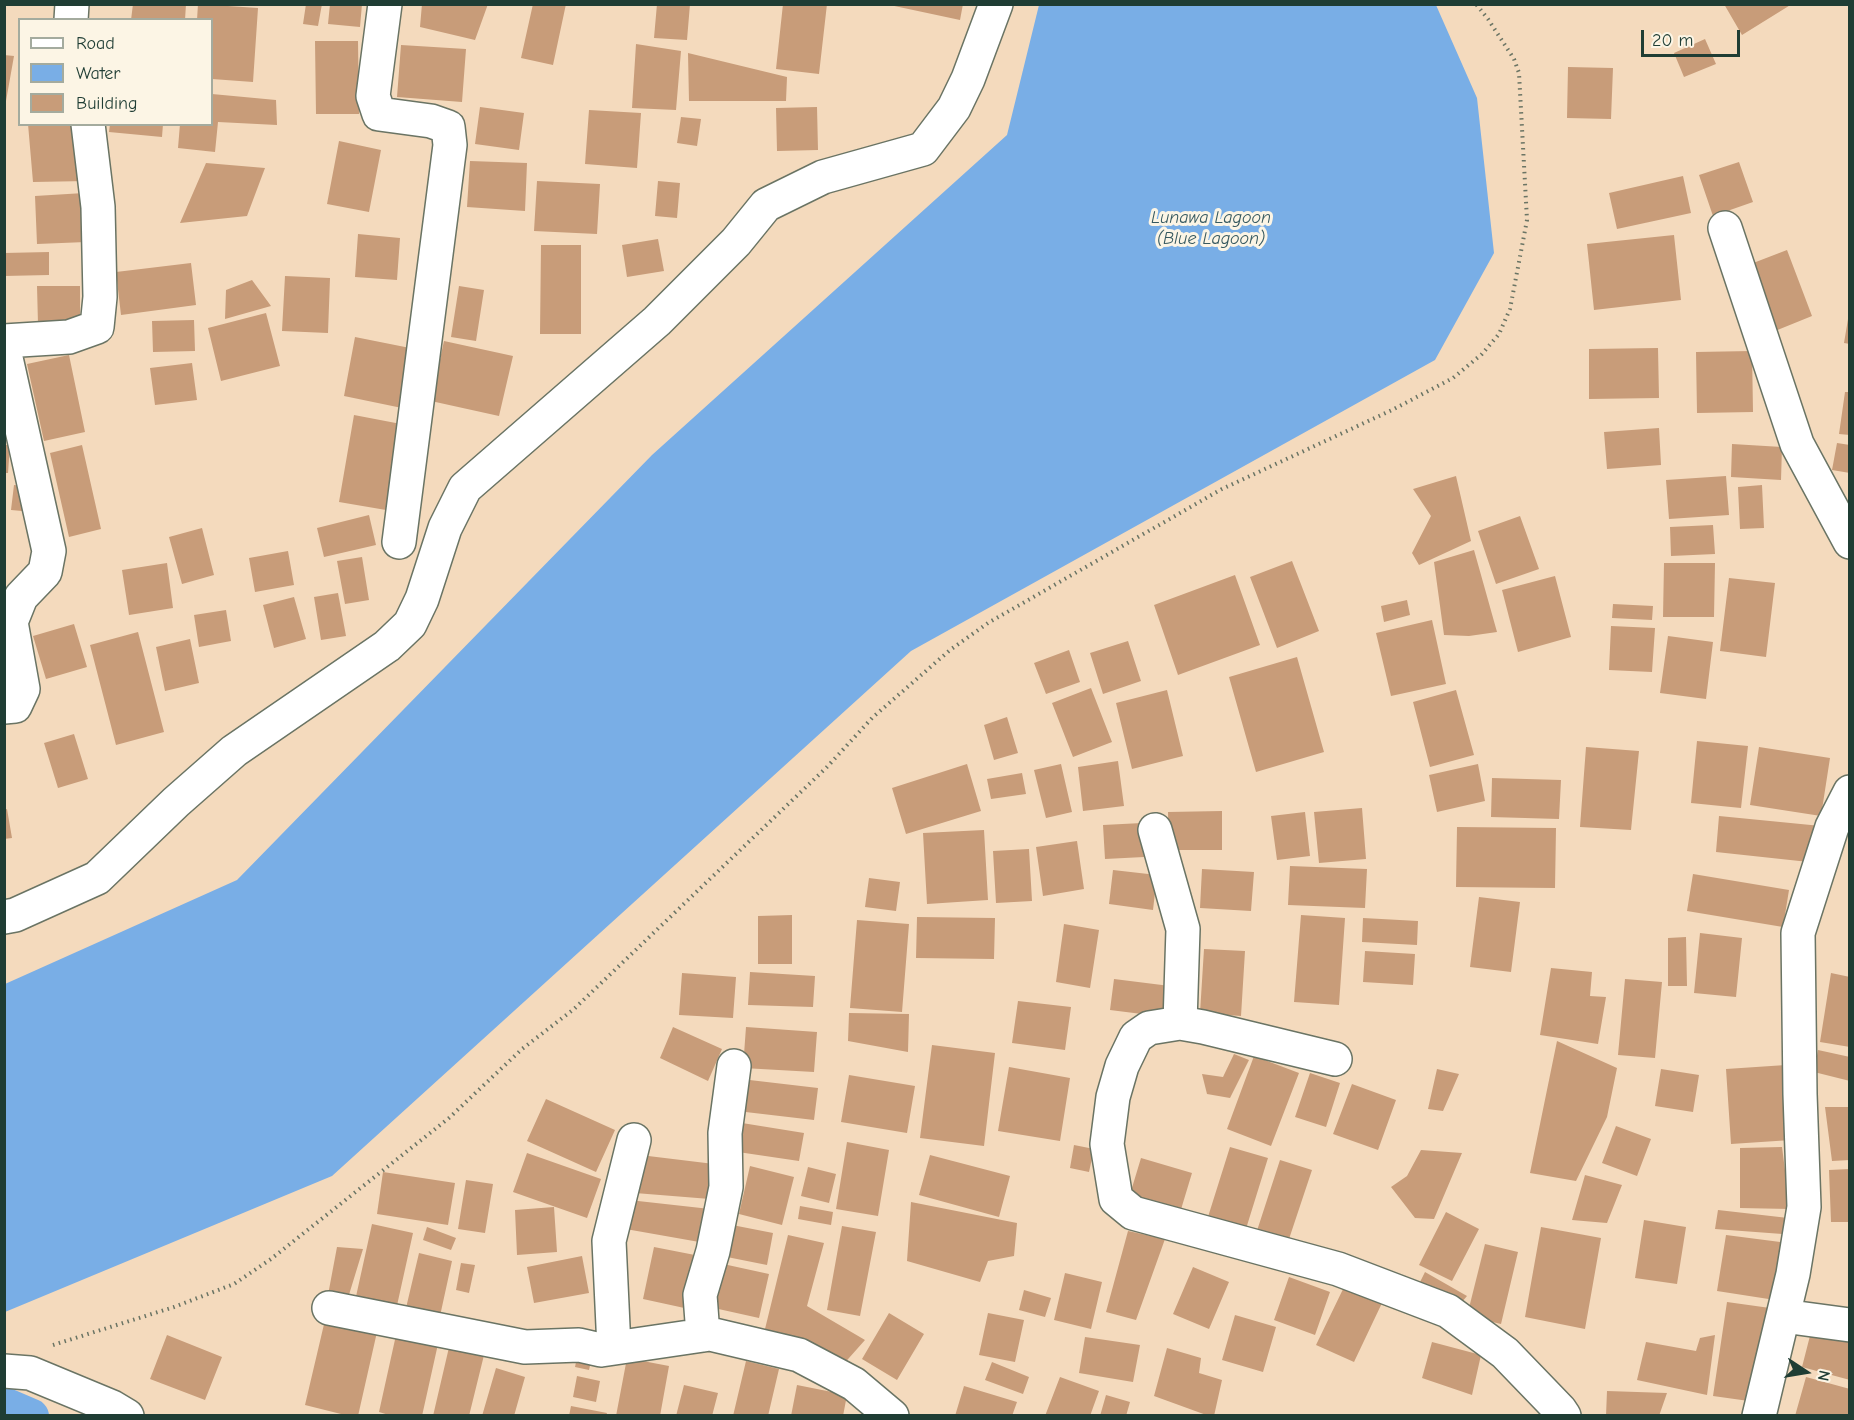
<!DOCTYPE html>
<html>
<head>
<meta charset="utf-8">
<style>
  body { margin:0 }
  #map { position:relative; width:1854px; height:1420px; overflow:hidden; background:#f4dabd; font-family:"Comic Neue",sans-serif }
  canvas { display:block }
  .frame { position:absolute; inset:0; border:6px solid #1f3d34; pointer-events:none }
  .legend { position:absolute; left:18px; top:18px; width:195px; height:108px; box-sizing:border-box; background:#fcf5e5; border:2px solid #a4ab9e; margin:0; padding:8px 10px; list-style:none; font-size:18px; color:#1f3d34 }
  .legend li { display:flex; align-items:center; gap:12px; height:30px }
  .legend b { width:30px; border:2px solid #a4ab9e }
  .north { position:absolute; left:1776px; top:1342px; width:60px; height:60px; -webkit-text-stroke:4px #fcf5e5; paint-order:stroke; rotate:102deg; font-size:16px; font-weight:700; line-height:24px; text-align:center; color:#1f3d34 }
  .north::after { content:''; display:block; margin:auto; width:21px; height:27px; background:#1f3d34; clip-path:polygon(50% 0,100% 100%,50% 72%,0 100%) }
  .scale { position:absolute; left:1641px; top:30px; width:99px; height:27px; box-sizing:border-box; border:3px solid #1f3d34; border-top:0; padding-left:8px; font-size:18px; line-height:21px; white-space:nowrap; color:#1f3d34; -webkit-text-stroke:4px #fcf5e5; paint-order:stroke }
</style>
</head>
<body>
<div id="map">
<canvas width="1854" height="1420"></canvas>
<div class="frame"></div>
<ul class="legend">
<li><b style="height:8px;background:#fff"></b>Road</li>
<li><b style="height:16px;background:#79aee6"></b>Water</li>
<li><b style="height:16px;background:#c89c79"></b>Building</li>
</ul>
<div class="north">N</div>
<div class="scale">20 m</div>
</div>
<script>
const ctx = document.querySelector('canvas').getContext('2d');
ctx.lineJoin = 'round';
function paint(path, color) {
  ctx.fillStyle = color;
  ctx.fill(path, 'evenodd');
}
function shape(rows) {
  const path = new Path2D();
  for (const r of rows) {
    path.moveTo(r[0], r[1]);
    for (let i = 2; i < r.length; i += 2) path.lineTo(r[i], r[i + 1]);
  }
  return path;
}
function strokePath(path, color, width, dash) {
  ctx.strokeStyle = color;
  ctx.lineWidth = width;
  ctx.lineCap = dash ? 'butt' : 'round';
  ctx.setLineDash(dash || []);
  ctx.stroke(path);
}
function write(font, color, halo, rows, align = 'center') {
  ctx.font = font + ' "Comic Neue",sans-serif';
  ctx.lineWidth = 6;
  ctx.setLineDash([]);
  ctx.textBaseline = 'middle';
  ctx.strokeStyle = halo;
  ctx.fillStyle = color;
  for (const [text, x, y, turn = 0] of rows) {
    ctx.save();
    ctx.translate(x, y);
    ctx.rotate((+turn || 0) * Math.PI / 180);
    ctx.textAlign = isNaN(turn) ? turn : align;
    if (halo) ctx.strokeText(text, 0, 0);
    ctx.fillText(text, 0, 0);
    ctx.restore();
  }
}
paint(shape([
  [1039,5,1436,5,1477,98,1494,253,1435,360,911,651,332,1176,5,1312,5,984,237,880,652,455,1007,135]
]), '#79aee6');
strokePath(shape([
  [4,1404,32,1416]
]), '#79aee6', 34);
paint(shape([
  [133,4,186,4,185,20,131,20],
  [198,4,258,8,253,82,212,79,212,20,197,20],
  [306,4,322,4,318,26,303,24],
  [330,4,362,4,360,27,328,24],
  [422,4,488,4,475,40,420,27],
  [533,4,566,4,553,65,521,58],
  [657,4,690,4,687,40,654,38],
  [783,4,827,4,819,74,776,69],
  [885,4,963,4,960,20],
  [1724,4,1792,4,1742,35],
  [1705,39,1716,64,1684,77,1674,53],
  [315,41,358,41,359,114,316,114],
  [636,44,681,51,676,110,632,108],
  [401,45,466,49,462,102,397,97],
  [688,53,787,77,786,101,689,101],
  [4,55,14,56,6,101,4,101],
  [1568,67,1613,68,1611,119,1567,118],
  [212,94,276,100,277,125,218,122,215,152,178,148,180,124,212,124],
  [480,107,524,113,519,150,475,144],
  [817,107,818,150,777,151,776,108],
  [589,110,641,113,637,168,585,164],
  [681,117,701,119,697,146,677,143],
  [28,124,76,124,87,181,33,182],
  [110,124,163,124,162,137,109,132],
  [339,141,381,150,369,212,327,204],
  [470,161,527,163,525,211,467,207],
  [1739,162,1753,202,1713,216,1699,175],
  [206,163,265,168,247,216,180,223],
  [1683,176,1691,213,1617,229,1609,193],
  [537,181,600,184,597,234,534,231],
  [658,181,680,183,677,218,655,216],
  [84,193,86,242,37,244,35,196],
  [358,234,400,238,397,280,355,277],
  [1674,235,1681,300,1594,310,1587,244],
  [658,239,664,271,627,277,622,245],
  [541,245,581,245,581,334,540,334],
  [1787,250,1812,316,1775,331,1748,265],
  [49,252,49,275,4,276,4,253],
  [191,263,196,305,121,315,116,272],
  [285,276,330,278,328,333,282,331],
  [252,280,271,306,225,319,226,290],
  [37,286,80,286,80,324,38,324],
  [459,286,484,290,476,341,451,337],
  [266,313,280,366,221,381,208,328],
  [1848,319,1850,319,1850,344,1844,343],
  [194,320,195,351,153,352,152,321],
  [355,337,415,349,402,408,344,396],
  [444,341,513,356,499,416,431,401],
  [1658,348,1659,398,1589,399,1589,349],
  [1752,351,1753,412,1697,413,1696,352],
  [69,355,85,432,44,441,27,364],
  [192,363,197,400,155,405,150,368],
  [1845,392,1850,392,1850,435,1839,434],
  [354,415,401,424,386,510,339,502],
  [1659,428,1661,465,1607,469,1604,432],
  [1837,443,1850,445,1850,473,1832,470],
  [1732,444,1782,447,1781,480,1731,477],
  [4,445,10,445,8,473,4,473],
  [82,445,101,529,69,537,50,453],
  [1456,476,1471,541,1419,565,1412,553,1431,516,1413,489],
  [1726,476,1729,515,1669,519,1666,480],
  [14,485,25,486,22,511,11,510],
  [1762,485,1764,528,1740,529,1738,487],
  [369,515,376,545,324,557,317,528],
  [1520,516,1539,569,1496,584,1478,531],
  [1713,525,1715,554,1671,556,1670,527],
  [202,528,214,575,182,584,169,537],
  [1474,550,1497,632,1469,636,1444,635,1434,562],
  [288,551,294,585,255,592,249,558],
  [362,557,369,600,345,604,337,561],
  [1292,561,1319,631,1277,648,1250,577],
  [167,563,173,608,129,615,122,570],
  [1664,563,1715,563,1714,617,1663,617],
  [1235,575,1260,645,1178,675,1154,605],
  [1555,576,1571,637,1518,652,1502,590],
  [1729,578,1775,583,1766,657,1720,651],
  [338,593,346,636,321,640,314,597],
  [294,597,306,639,274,648,263,605],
  [1407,600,1410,615,1384,622,1381,606],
  [1613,604,1653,606,1652,620,1612,618],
  [226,610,231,641,199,647,194,615],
  [1432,620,1446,684,1391,696,1376,633],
  [74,624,87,667,46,679,33,636],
  [1611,626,1655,628,1652,672,1609,670],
  [138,632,164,732,116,745,90,645],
  [1668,636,1713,642,1706,699,1660,693],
  [190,639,199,683,165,691,156,647],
  [1128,641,1141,681,1103,694,1090,653],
  [1069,650,1080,682,1046,694,1034,663],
  [1297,657,1324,752,1256,772,1229,677],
  [1091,688,1112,742,1073,757,1052,703],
  [1167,690,1183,756,1132,769,1116,703],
  [1456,690,1474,755,1430,767,1413,702],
  [1007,717,1018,753,994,760,984,725],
  [74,734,88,779,58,788,44,743],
  [1697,741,1748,746,1741,808,1691,803],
  [1586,747,1639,751,1631,830,1580,827],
  [1759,747,1830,758,1821,816,1750,805],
  [1118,761,1124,806,1083,811,1078,767],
  [967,764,981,811,906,834,892,788],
  [1061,764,1072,812,1046,818,1034,770],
  [1478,764,1485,801,1437,812,1429,775],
  [1022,773,1026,794,991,799,987,779],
  [1492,778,1561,780,1559,819,1491,817],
  [1362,808,1366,859,1319,863,1314,812],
  [7,809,12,838,4,839,4,810],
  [1222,811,1222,850,1169,850,1168,812],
  [1305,812,1310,856,1277,860,1271,816],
  [1719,816,1821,826,1818,863,1716,852],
  [1142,823,1144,857,1105,859,1103,825],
  [1457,827,1556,828,1555,888,1456,887],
  [984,830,988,900,927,904,923,833],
  [1077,841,1084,889,1043,896,1036,847],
  [1029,849,1032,901,996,903,993,851],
  [1290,866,1367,869,1365,908,1288,905],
  [1202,869,1254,872,1251,911,1200,908],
  [1113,870,1157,875,1153,910,1109,904],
  [1693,874,1789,890,1783,927,1687,911],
  [869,878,900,882,896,911,865,907],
  [1479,897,1520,902,1511,972,1470,967],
  [792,915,792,964,758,964,758,916],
  [1301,915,1345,918,1339,1005,1294,1002],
  [917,917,995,918,994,959,916,958],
  [1363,918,1418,921,1417,945,1362,942],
  [857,920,909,924,902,1012,850,1008],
  [1064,924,1099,930,1090,988,1056,982],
  [1700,933,1742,938,1736,997,1694,993],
  [1686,937,1687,986,1668,986,1668,938],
  [1204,949,1245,951,1241,1016,1200,1013],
  [1365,951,1415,954,1413,985,1363,982],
  [1551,968,1592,972,1590,996,1606,997,1598,1044,1540,1035],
  [750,972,815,976,813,1007,748,1005],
  [682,973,736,977,733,1018,679,1015],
  [1831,973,1850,977,1850,1047,1820,1042],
  [1114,979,1170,986,1166,1017,1110,1010],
  [1625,979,1662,982,1655,1058,1618,1055],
  [1018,1001,1071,1007,1065,1050,1012,1043],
  [849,1013,909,1014,908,1052,848,1041],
  [673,1027,722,1049,708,1081,660,1058],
  [746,1027,817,1032,814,1072,743,1068],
  [1557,1041,1617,1068,1607,1117,1576,1181,1530,1173],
  [932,1045,995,1053,984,1146,920,1138],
  [1818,1050,1850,1057,1850,1081,1814,1072],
  [1234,1054,1249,1060,1230,1098,1207,1094,1202,1074,1223,1077],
  [1254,1056,1299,1073,1271,1146,1227,1129],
  [1786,1065,1791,1140,1731,1144,1726,1069],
  [1009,1067,1070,1078,1060,1141,998,1131],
  [1437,1069,1459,1074,1443,1111,1428,1109],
  [1661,1069,1699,1075,1693,1112,1655,1106],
  [1310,1073,1340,1083,1326,1127,1295,1117],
  [849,1075,915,1086,907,1133,841,1122],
  [741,1079,818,1088,814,1120,737,1111],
  [1352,1084,1396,1100,1378,1150,1333,1134],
  [546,1099,615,1130,596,1172,527,1141],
  [1825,1107,1850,1107,1850,1160,1832,1161],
  [742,1123,804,1133,799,1161,738,1152],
  [1616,1126,1651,1139,1637,1176,1602,1163],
  [847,1142,889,1150,878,1216,836,1209],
  [1074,1145,1094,1149,1089,1172,1070,1168],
  [1230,1147,1268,1158,1245,1232,1207,1220],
  [1782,1147,1790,1209,1740,1208,1740,1148],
  [1421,1150,1462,1153,1434,1219,1415,1218,1391,1187,1407,1176],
  [527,1153,601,1179,587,1218,513,1192],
  [640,1155,714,1164,710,1199,635,1193],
  [930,1155,1010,1176,999,1217,919,1195],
  [1141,1158,1192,1173,1179,1216,1128,1201],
  [1280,1160,1312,1170,1284,1254,1253,1243],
  [750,1166,794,1177,782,1225,739,1214],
  [808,1167,836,1174,829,1203,801,1196],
  [1850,1169,1850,1222,1831,1222,1829,1170],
  [383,1172,455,1183,448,1225,377,1214],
  [1585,1175,1622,1185,1607,1223,1572,1220],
  [466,1180,493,1184,485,1233,458,1229],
  [629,1200,710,1209,705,1243,620,1228],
  [911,1202,1017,1223,1014,1256,988,1261,980,1282,907,1261],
  [800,1206,833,1212,831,1225,798,1219],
  [554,1207,557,1252,517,1255,515,1210],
  [1718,1210,1797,1219,1796,1235,1715,1229],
  [1446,1212,1479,1229,1452,1281,1419,1265],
  [1644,1220,1686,1227,1677,1284,1635,1278],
  [372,1224,413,1233,396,1310,355,1301],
  [727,1224,773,1233,767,1265,722,1256],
  [842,1226,876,1232,860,1316,827,1310],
  [427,1227,456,1238,451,1250,423,1240],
  [1541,1227,1601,1238,1585,1329,1525,1317],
  [1128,1231,1165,1239,1136,1320,1106,1312],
  [788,1235,824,1243,807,1306,865,1340,841,1367,765,1329],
  [1726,1235,1788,1243,1775,1300,1717,1291],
  [1485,1244,1518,1252,1501,1324,1467,1316],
  [337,1247,363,1249,348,1298,328,1295],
  [654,1247,700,1256,689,1309,643,1299],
  [419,1253,452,1261,440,1316,406,1308],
  [582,1256,589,1293,534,1303,527,1267],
  [714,1262,769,1274,759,1318,705,1306],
  [461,1263,475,1265,469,1293,456,1290],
  [1193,1267,1229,1282,1209,1329,1173,1314],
  [1425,1272,1467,1296,1456,1309,1420,1282],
  [1065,1273,1102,1282,1091,1329,1054,1320],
  [1289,1277,1330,1292,1315,1335,1274,1320],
  [1345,1285,1382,1303,1354,1362,1316,1345],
  [1024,1290,1051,1298,1045,1317,1019,1310],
  [1727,1302,1770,1308,1756,1402,1713,1396],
  [889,1313,924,1334,897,1380,862,1359],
  [988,1313,1024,1320,1015,1362,979,1355],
  [1235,1315,1276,1327,1263,1372,1222,1360],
  [325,1320,377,1332,358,1416,349,1416,305,1405],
  [398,1326,440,1335,422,1416,392,1416,379,1412],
  [1812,1328,1850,1338,1850,1380,1802,1367],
  [167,1335,222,1357,205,1400,150,1379],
  [1715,1335,1707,1395,1637,1380,1646,1342,1696,1351,1700,1338],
  [1085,1337,1140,1345,1133,1382,1079,1373],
  [1432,1342,1481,1355,1472,1395,1422,1378],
  [450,1343,485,1351,469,1416,433,1416],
  [579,1348,593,1352,589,1370,575,1367],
  [1167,1348,1201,1358,1199,1373,1222,1380,1214,1416,1209,1416,1154,1396],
  [627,1358,669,1366,660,1416,616,1416],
  [746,1361,779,1369,768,1416,733,1416],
  [992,1362,1029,1377,1023,1394,985,1380],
  [496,1368,525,1377,514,1416,482,1416],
  [577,1376,600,1381,596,1402,573,1397],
  [1060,1377,1099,1391,1090,1416,1045,1416],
  [1806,1377,1850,1389,1850,1416,1795,1416],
  [684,1385,718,1393,712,1416,676,1416],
  [797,1385,847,1395,843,1416,791,1416],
  [964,1386,1017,1402,1012,1416,955,1416],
  [1607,1391,1667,1393,1659,1416,1606,1416],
  [1106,1395,1130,1402,1126,1416,1100,1416],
  [571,1406,607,1413,606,1416,569,1416]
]), '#c89c79');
const minor = shape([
  [385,4,373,96,379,114,431,121,448,127,450,145,399,542],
  [71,20,72,4],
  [1725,228,1797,444,1850,542],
  [4,341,69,337,97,327,100,297,98,207,88,124],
  [4,349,49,551,45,572,21,597,11,622,23,689,15,706,4,707],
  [1155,830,1183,929,1180,1023],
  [4,917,15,915,97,878,176,802,234,751,387,646,410,624,422,599,445,528,465,488,657,321,736,242,766,205,823,177,923,149,954,108,968,79,996,4],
  [1335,1059,1203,1027,1180,1023,1149,1028,1136,1037,1122,1066,1113,1097,1107,1144,1116,1199,1133,1213,1338,1269,1448,1311,1505,1353,1560,1410,1564,1416],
  [329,1308,525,1347,579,1345,601,1350,710,1334,799,1355,854,1384,892,1416],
  [1783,1316,1850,1325],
  [703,1335,700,1295,713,1251,726,1187,725,1133,734,1066],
  [614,1348,609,1241,634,1140],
  [4,1371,30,1373,112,1407,127,1416],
  [1759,1416,1793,1274,1804,1207,1800,1094,1798,933,1832,827,1850,792]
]);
strokePath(minor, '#6a7464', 36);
strokePath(shape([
  [53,1345,174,1307,234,1284,271,1259,449,1118,522,1049,574,1009,827,767,872,718,950,650,988,623,1222,489,1392,410,1453,378,1482,354,1499,334,1510,309,1527,220,1519,73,1514,59,1488,19,1476,4]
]), '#6a7464', 4, [1.5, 4.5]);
strokePath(minor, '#fff', 33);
write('italic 18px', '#365960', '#fcf5e5', [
  ["Lunawa Lagoon",1211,218],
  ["(Blue Lagoon)",1211,239]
]);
</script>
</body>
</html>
